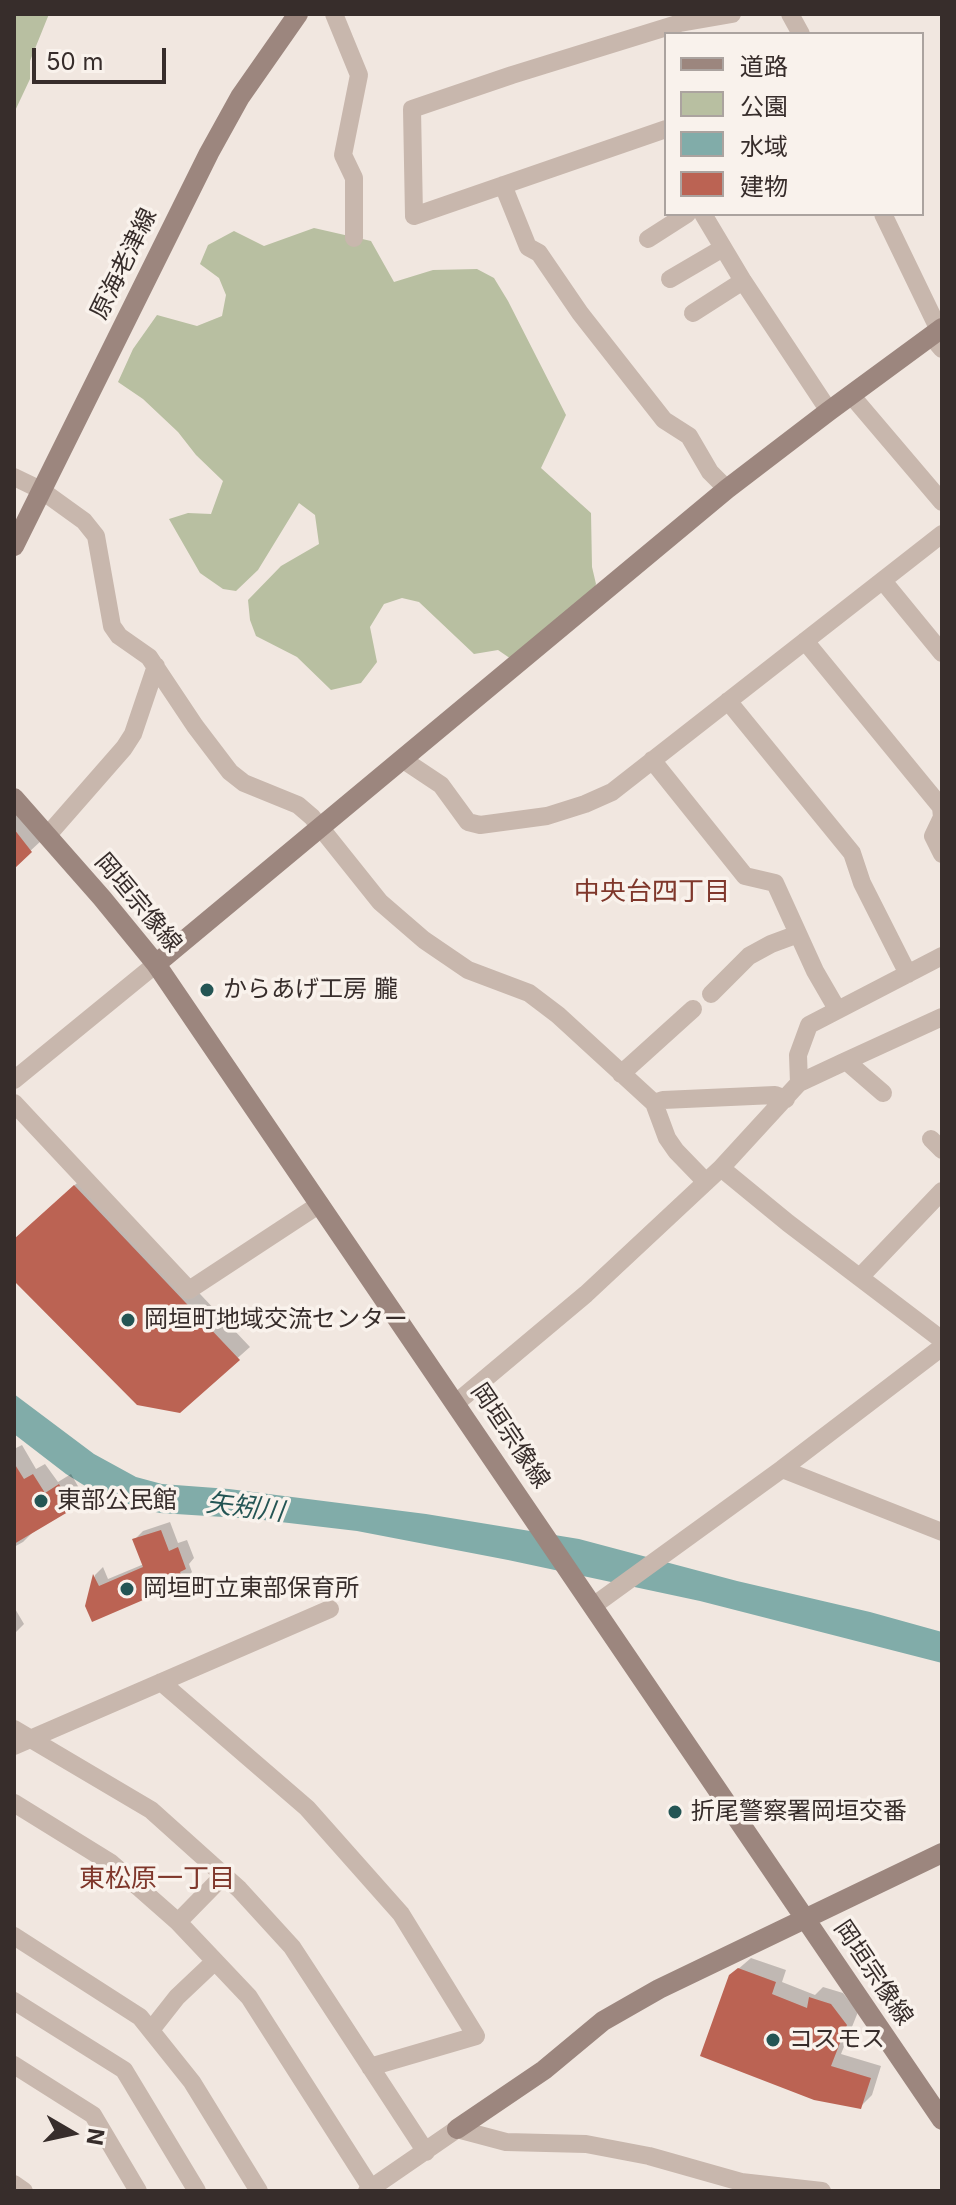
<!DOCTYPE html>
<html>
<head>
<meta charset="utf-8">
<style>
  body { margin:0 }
  #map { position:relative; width:956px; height:2205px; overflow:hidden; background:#f1e7e0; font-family:Inter,"Noto Sans JP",sans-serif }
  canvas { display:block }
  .frame { position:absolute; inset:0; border:16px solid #372d2b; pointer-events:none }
  .legend { position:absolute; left:664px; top:32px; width:260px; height:184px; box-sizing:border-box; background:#f9f2ec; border:2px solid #aba39f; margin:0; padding:10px 14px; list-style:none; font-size:24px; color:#372d2b }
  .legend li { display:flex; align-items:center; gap:16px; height:40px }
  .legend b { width:40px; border:2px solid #aba39f }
  .north { position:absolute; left:32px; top:2093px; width:80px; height:80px; -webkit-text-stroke:6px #f9f2ec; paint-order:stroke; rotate:99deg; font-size:22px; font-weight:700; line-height:32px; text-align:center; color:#372d2b }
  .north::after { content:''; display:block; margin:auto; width:28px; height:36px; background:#372d2b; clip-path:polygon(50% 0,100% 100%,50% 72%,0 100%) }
  .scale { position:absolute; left:32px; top:48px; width:134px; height:36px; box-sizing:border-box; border:4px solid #372d2b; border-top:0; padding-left:10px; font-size:24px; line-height:28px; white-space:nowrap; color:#372d2b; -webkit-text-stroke:6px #f9f2ec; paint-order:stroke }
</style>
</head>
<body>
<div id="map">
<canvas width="956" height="2205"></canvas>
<div class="frame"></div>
<ul class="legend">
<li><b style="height:10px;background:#9c867e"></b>道路</li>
<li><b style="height:22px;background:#b8bfa1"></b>公園</li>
<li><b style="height:22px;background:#81aca9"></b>水域</li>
<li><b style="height:22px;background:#bb6353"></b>建物</li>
</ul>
<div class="north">N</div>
<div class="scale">50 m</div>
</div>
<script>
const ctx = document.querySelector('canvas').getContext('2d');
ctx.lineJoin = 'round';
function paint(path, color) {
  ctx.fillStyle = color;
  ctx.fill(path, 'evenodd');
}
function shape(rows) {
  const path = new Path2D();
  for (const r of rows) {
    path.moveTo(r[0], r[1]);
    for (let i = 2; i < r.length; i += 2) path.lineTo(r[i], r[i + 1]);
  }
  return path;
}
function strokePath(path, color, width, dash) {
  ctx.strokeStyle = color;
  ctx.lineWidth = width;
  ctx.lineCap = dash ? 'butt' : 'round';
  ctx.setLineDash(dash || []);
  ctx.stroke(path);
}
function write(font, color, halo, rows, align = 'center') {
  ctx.font = font + ' Inter,"Noto Sans JP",sans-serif';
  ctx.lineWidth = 7;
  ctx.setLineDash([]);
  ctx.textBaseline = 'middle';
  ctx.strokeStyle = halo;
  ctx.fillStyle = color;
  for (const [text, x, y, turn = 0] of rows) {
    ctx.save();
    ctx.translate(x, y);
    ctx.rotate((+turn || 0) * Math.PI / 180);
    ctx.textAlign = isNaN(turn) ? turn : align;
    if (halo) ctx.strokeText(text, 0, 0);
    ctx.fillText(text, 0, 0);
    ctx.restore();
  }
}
paint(shape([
  [14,14,49,14,30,61,30,79,14,113],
  [314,228,371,241,394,282,433,270,477,269,494,278,508,301,566,415,541,468,591,513,592,567,596,584,589,602,514,661,498,650,474,654,419,602,402,598,384,604,370,627,377,662,361,683,331,690,297,657,256,636,250,620,248,600,281,566,319,544,315,515,299,503,258,570,236,591,223,589,200,573,169,519,188,513,211,514,223,481,196,455,178,432,143,399,118,382,133,349,157,315,197,326,222,316,226,295,219,278,200,264,208,245,234,231,264,246]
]), '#b8bfa1');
paint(shape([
  [14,1394,94,1454,136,1477,162,1484,229,1489,426,1514,579,1539,737,1581,870,1612,942,1632,942,1663,700,1601,508,1560,357,1531,255,1519,160,1513,138,1508,90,1489,66,1474,14,1434]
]), '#81aca9');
paint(shape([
  [14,808,42,840,14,866],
  [87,1174,250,1347,179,1410,14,1278,14,1240],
  [22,1445,36,1469,45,1464,58,1482,71,1474,83,1495,71,1507,35,1530,23,1542,14,1547,14,1449],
  [170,1522,178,1543,187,1540,194,1558,189,1564,192,1572,184,1581,87,1606,95,1575,103,1567,108,1579,144,1564,134,1540,143,1531],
  [14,1607,24,1624,14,1634],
  [751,1958,786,1970,782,1982,815,1995,823,1987,843,1993,858,2012,841,2054,881,2066,872,2095,860,2107,730,1976]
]), '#0003');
paint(shape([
  [14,829,32,852,14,869],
  [74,1185,240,1360,180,1413,137,1405,14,1281,14,1239],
  [14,1463,24,1479,33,1474,45,1493,59,1484,73,1509,14,1544],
  [161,1530,169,1551,178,1547,186,1569,180,1572,185,1582,92,1622,85,1606,93,1574,99,1586,143,1567,132,1539],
  [738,1968,776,1982,772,1994,807,2008,809,1997,831,2004,847,2025,831,2066,871,2078,861,2109,814,2100,700,2056,729,1975]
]), '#bb6353');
strokePath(shape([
  [334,14,359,75,343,155,354,178,354,238],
  [790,14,801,34],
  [666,129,414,216,412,109,512,75,680,23,732,14],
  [503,185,528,247,539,253,580,313,664,420,689,436,710,472,727,489],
  [703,214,743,281,829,411],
  [883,214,939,330],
  [648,239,687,214],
  [670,279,723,248],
  [693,313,743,281],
  [931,336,942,349],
  [851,395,942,502],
  [14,477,41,490,84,521,96,536,112,626,119,636,149,657,195,726,230,772,244,783,298,805,312,817,380,902,424,940,468,970,529,993,558,1015,654,1103,667,1138,676,1151,706,1182],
  [883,581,942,653],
  [805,641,941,807,942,817,933,836,942,854],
  [728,701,852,853,862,883,908,974],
  [402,759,441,785,468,822,480,825,547,816,585,804,612,792,942,534],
  [652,760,745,876,775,883,815,971,837,1009],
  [47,836,124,748,133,734,156,666],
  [711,994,749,956,771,944,798,934],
  [846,1061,942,1017],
  [621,1074,693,1009],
  [14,1080,156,964],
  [799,1083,798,1055,809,1025,942,956],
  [14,1103,189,1290,320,1204],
  [654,1103,663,1100,775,1095,786,1099],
  [931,1139,942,1150],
  [721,1168,788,1223,942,1340],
  [861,1276,942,1191],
  [456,1403,586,1294,721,1168,799,1083,846,1061,883,1093],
  [782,1469,942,1532],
  [593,1606,782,1469,942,1347],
  [161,1682,307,1808,401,1914,476,2036,370,2067],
  [14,1729,151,1810,239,1889,292,1947,426,2152],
  [14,1746,330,1609],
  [14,1803,111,1863,178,1922],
  [225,1874,178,1922,249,1997,371,2188],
  [14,1936,140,2017,192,2082,259,2191],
  [14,2001,124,2070,197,2191],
  [151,2030,177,1997,214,1962],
  [14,2065,93,2115,138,2191],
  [14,2184,24,2191],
  [367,2191,457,2129,506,2142,586,2144,649,2156,741,2182,822,2191]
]), '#c8b7ad', 18);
strokePath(shape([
  [14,546,209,153,240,97,298,14],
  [14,798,102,898,156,964,942,2120],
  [156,964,727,489,829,411,942,328],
  [457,2129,544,2070,603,2021,659,1989,942,1853]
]), '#9c867e', 20);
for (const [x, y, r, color] of [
  [207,990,8,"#245554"],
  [128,1320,8,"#245554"],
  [41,1501,8,"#245554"],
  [127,1589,8,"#245554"],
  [675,1812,8,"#245554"],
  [773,2040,8,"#245554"]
]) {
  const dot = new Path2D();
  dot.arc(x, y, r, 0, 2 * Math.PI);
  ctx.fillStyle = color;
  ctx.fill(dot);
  strokePath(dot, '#f9f2ec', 3);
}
write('24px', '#372d2b', '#f9f2ec', [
  ["原海老津線",124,264,-64],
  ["岡垣宗像線",138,903,50],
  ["岡垣宗像線",510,1436,56],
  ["岡垣宗像線",873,1973,56]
]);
write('24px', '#372d2b', '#f9f2ec', [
  ["からあげ工房 朧",223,990],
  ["岡垣町地域交流センター",144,1320],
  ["東部公民館",57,1501],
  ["岡垣町立東部保育所",143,1589],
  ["折尾警察署岡垣交番",691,1812],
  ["コスモス",789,2040]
], 'left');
write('26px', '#7f372b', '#f9f2ec', [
  ["中央台四丁目",652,892],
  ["東松原一丁目",157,1879]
]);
write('italic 26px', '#245554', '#f9f2ec', [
  ["矢矧川",245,1508,7]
]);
</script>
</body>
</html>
